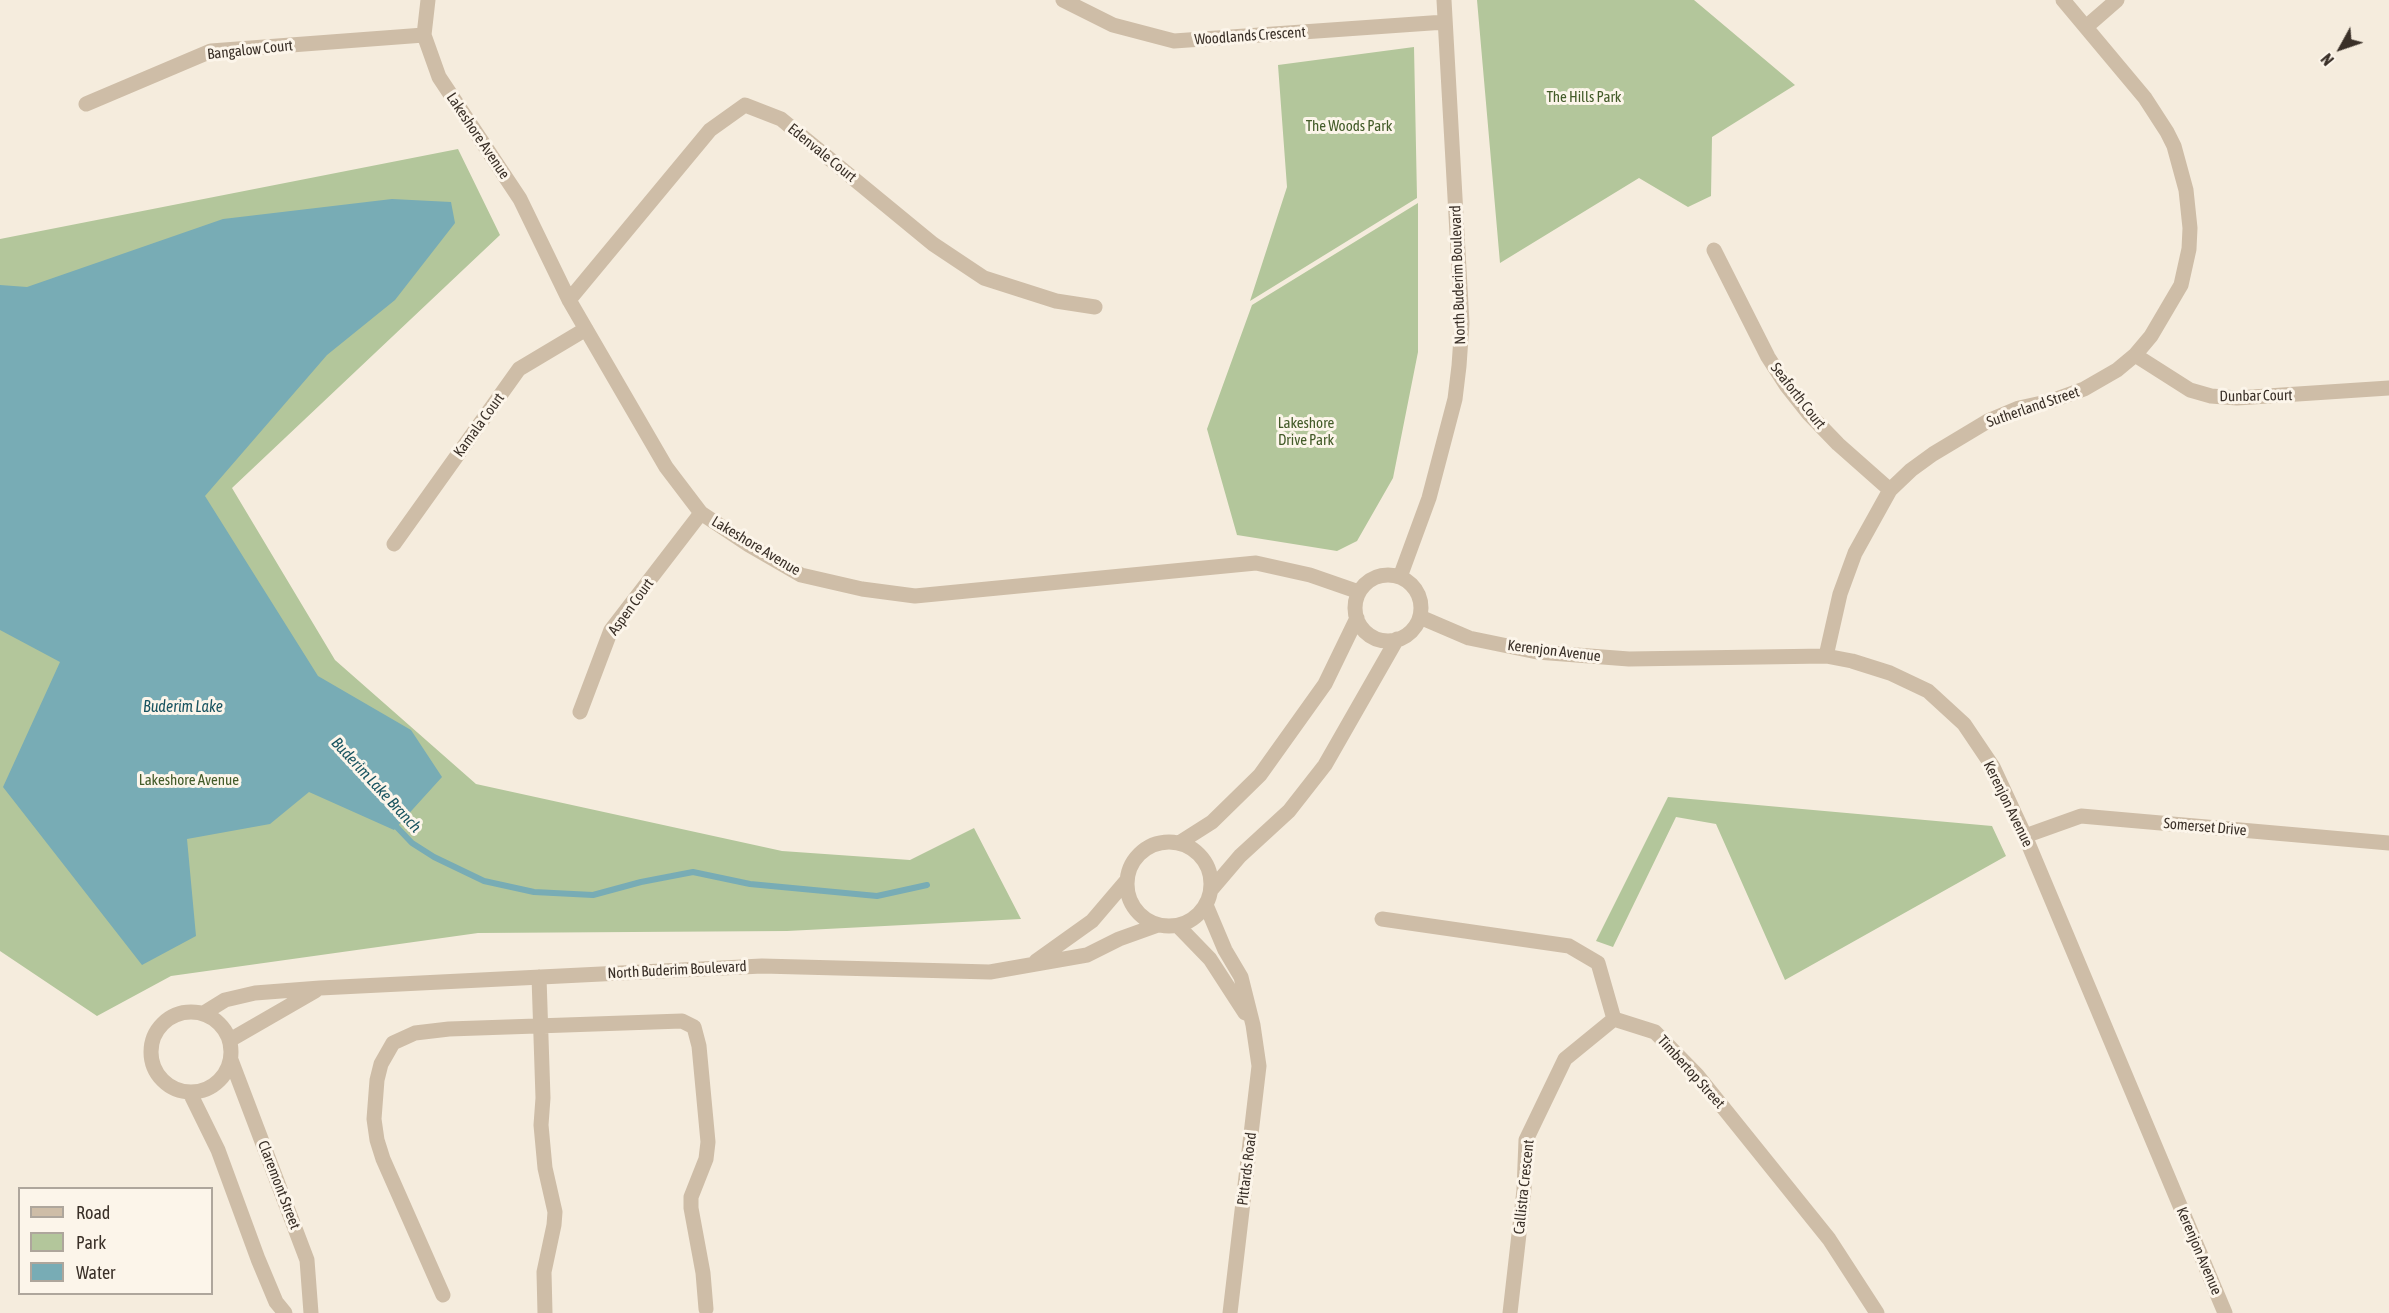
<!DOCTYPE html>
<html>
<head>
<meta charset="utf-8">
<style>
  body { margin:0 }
  #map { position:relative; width:2389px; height:1313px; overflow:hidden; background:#f5ecdd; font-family:"Asap Condensed",sans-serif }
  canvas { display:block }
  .legend { position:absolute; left:18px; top:1187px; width:195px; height:108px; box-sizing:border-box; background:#fcf5ea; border:2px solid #aea69c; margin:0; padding:8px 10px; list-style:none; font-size:18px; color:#3a3028 }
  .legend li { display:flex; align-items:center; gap:12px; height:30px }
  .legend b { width:30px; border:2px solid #aea69c }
  .north { position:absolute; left:2311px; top:18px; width:60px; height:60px; -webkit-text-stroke:4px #fcf5ea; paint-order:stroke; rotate:230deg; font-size:16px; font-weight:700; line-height:24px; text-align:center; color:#3a3028 }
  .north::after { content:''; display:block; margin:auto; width:21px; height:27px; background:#3a3028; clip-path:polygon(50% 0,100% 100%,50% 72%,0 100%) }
</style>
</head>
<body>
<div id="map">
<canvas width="2389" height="1313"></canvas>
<ul class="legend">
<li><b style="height:8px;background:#cebda7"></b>Road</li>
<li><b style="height:16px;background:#b3c69b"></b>Park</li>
<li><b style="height:16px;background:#78acb5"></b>Water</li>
</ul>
<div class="north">N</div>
</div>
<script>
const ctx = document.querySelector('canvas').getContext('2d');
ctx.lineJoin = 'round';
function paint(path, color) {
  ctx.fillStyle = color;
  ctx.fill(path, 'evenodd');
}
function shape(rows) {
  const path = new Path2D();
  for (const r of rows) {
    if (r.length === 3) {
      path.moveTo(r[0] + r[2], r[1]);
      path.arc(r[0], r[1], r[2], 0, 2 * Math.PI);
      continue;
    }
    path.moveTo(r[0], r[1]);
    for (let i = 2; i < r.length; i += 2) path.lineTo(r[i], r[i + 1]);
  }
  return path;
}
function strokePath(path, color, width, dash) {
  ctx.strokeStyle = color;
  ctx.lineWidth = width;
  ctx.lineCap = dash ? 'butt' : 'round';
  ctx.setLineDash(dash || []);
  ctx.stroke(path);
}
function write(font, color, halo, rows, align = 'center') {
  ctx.font = font + ' "Asap Condensed",sans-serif';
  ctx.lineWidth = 6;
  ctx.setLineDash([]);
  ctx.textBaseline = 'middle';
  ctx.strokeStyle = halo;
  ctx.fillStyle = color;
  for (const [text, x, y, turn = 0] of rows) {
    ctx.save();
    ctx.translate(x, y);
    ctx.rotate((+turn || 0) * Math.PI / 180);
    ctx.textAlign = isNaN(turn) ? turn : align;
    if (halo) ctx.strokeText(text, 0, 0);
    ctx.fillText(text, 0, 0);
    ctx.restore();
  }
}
paint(shape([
  [1477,0,1694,0,1795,85,1712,137,1711,196,1688,207,1639,178,1500,263],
  [1414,47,1417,198,1250,301,1287,187,1278,65],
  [458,149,500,235,232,488,335,660,476,784,782,851,910,860,974,828,1021,919,787,931,478,933,171,976,97,1016,0,951,0,239],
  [1418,203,1418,352,1393,478,1357,541,1337,551,1237,535,1207,429,1252,305],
  [1668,797,1992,826,2006,856,1785,980,1716,824,1676,817,1613,947,1596,941]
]), '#b3c69b');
paint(shape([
  [392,199,451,202,455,223,395,300,327,355,205,496,318,676,411,730,442,777,394,830,309,792,270,824,187,839,196,936,142,965,3,787,60,662,0,630,0,285,27,287,223,219]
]), '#78acb5');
strokePath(shape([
  [392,822,412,843,434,857,484,881,534,892,593,895,641,882,693,872,750,884,877,896,927,885]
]), '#78acb5', 6);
strokePath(shape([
  [428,0,424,35,439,77,520,199,569,300,666,467,701,513,749,545,801,575,862,589,915,596,1256,563,1310,575,1359,592],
  [1063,0,1113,25,1174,41,1445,22],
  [2086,27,2117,0],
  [86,104,211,51,424,35],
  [1714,250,1768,357,1786,385,1809,414,1838,444,1890,490],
  [569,300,710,130,745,105,781,119,933,244,984,278,1056,301,1095,307],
  [2135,355,2190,390,2211,396,2237,398,2389,388],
  [394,544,519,369,586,329],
  [1388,608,33],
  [1400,577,1429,498,1455,399,1459,366,1462,323,1444,0],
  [1420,617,1469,638,1537,652,1629,659,1826,656,1852,661,1890,673,1928,691,1964,724,1993,767,2025,836,2225,1313],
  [1826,656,1840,594,1855,553,1890,490,1911,470,1933,454,1988,421,2019,408,2051,401,2084,389,2117,370,2135,355,2151,336,2181,285,2189,249,2190,228,2186,190,2174,146,2167,132,2145,98,2063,0],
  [580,712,611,630,701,513],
  [2025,836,2081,816,2389,843],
  [1169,884,42],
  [1179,843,1212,822,1260,775,1325,684,1357,618],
  [1211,890,1240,856,1289,811,1325,765,1397,639],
  [1206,905,1225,950,1241,977,1253,1025,1259,1066,1230,1313],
  [1382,919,1569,946,1598,963,1614,1019,1655,1032,1697,1075,1829,1239,1877,1313],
  [1178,926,1210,959,1245,1013],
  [1036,961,1092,921,1127,880],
  [539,977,543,1098,541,1125,545,1168,555,1212,554,1225,544,1272,545,1313],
  [191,1052,40],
  [204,1013,225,1000,255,993,320,988,762,966,990,972,1087,955,1119,939,1158,925],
  [230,1040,315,991],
  [231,1060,307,1260,311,1313],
  [190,1093,218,1150,258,1259,276,1302,285,1313],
  [443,1295,383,1159,377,1140,374,1119,377,1080,381,1064,393,1043,415,1033,449,1029,682,1021,694,1027,699,1046,708,1142,706,1159,691,1197,691,1208,703,1273,706,1309],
  [1510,1313,1524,1190,1526,1140,1565,1059,1614,1019]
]), '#cebda7', 15);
write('15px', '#3a3028', '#fcf5ea', [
  ["Woodlands Crescent",1250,36,-4],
  ["Bangalow Court",250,50,-6],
  ["Lakeshore Avenue",478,136,56],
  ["Edenvale Court",822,153,39],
  ["North Buderim Boulevard",1458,275,-92],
  ["Seaforth Court",1798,396,52],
  ["Dunbar Court",2256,396,-1],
  ["Sutherland Street",2033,407,-19],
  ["Kamala Court",479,425,-54],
  ["Lakeshore Avenue",756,546,31],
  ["Aspen Court",631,607,-54],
  ["Kerenjon Avenue",1554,651,7],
  ["Kerenjon Avenue",2008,804,64],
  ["Somerset Drive",2205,827,5],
  ["North Buderim Boulevard",677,970,-3],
  ["Timbertop Street",1691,1072,48],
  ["Pittards Road",1247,1169,-83],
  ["Claremont Street",279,1185,69],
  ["Callistra Crescent",1524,1187,-84],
  ["Kerenjon Avenue",2199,1251,67]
]);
write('15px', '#435b29', '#fcf5ea', [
  ["The Hills Park",1584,97],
  ["The Woods Park",1349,126],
  ["Lakeshore",1306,423],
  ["Drive Park",1306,440],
  ["Lakeshore Avenue",189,780]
]);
write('italic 16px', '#195460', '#fcf5ea', [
  ["Buderim Lake",183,707],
  ["Buderim Lake Branch",376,785,47]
]);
</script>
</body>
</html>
